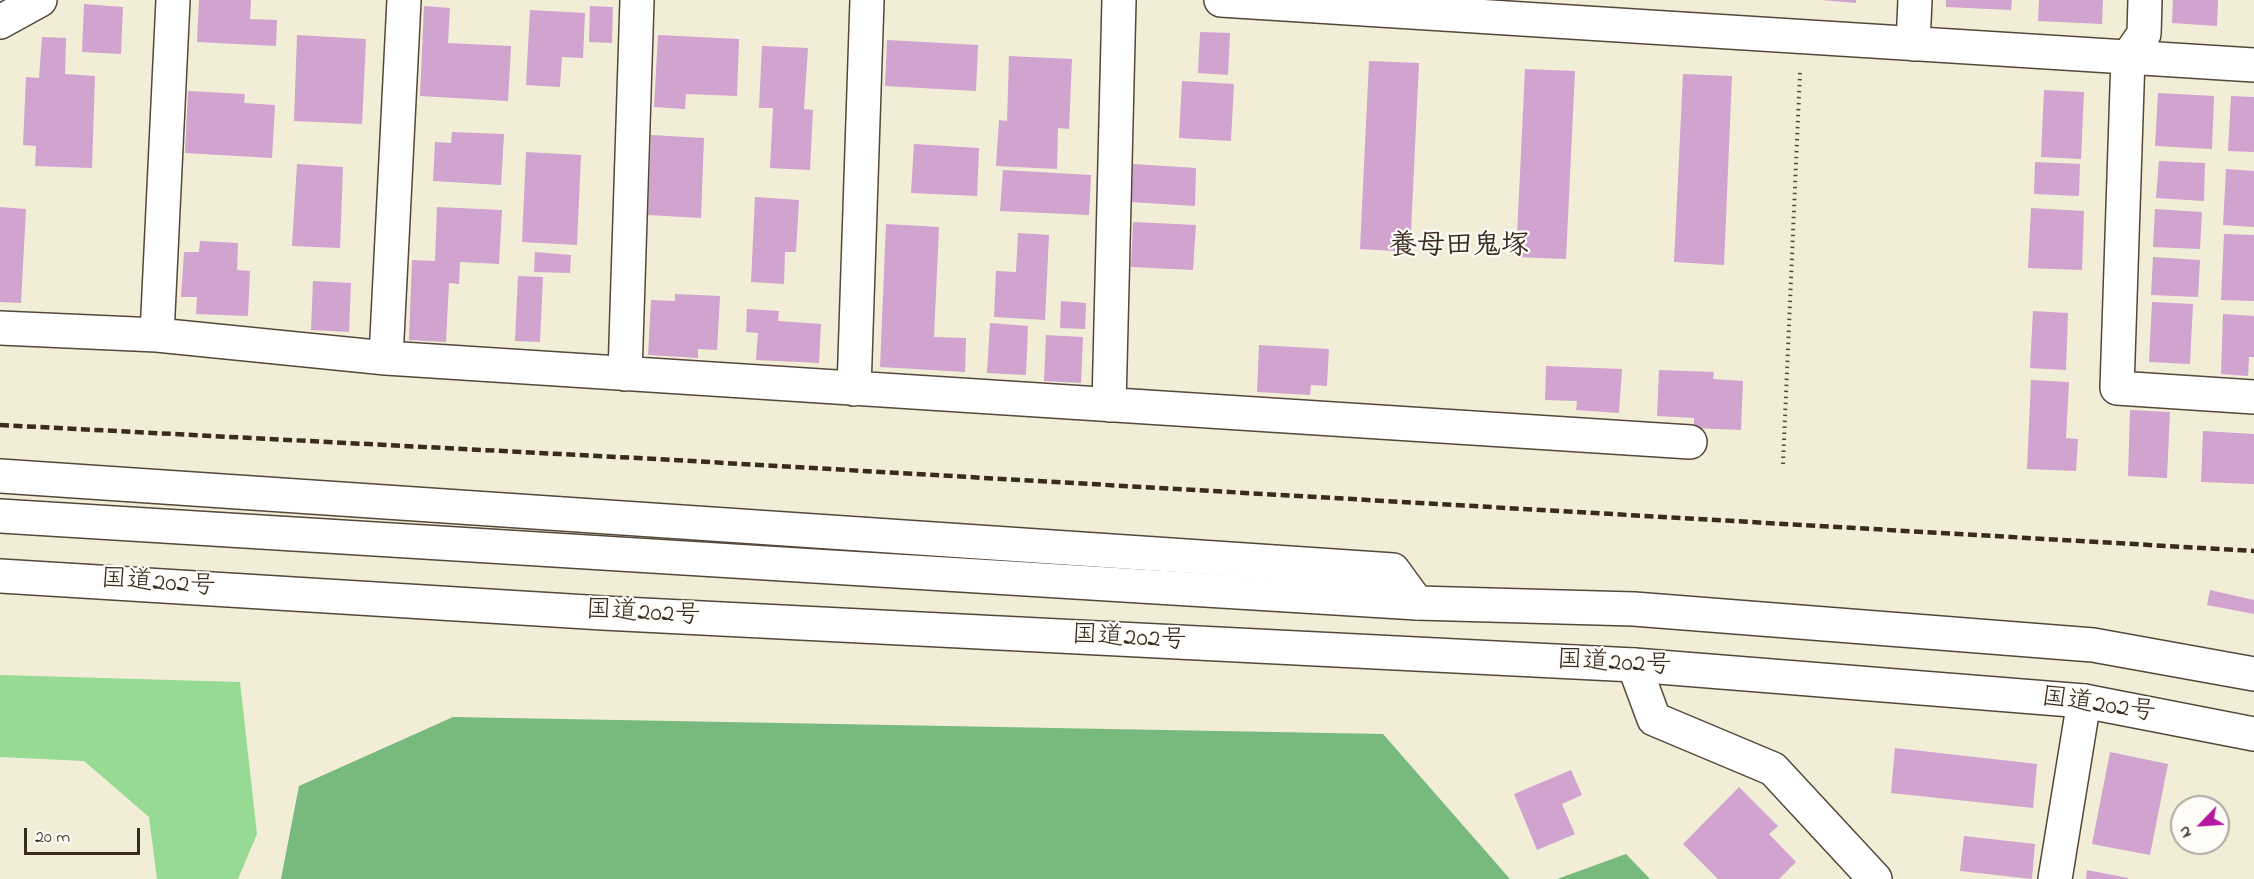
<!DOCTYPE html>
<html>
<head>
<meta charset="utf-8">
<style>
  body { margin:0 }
  #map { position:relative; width:2254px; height:879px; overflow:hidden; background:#f1edd7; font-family:"Indie Flower",sans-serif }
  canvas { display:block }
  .north { position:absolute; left:2170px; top:795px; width:60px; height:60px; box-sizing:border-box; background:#fdfcf7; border:2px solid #afa8a0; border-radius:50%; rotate:245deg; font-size:16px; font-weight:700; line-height:24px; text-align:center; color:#3b2a1e }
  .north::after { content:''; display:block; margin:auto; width:21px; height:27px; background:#b5179e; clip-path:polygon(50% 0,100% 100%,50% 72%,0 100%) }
  .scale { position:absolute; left:24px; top:828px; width:116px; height:27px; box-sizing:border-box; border:3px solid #3b2a1e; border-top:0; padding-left:8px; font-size:18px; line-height:21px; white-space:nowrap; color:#3b2a1e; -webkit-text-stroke:4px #fdfcf7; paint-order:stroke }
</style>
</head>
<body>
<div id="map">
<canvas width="2254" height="879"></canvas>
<div class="north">N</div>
<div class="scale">20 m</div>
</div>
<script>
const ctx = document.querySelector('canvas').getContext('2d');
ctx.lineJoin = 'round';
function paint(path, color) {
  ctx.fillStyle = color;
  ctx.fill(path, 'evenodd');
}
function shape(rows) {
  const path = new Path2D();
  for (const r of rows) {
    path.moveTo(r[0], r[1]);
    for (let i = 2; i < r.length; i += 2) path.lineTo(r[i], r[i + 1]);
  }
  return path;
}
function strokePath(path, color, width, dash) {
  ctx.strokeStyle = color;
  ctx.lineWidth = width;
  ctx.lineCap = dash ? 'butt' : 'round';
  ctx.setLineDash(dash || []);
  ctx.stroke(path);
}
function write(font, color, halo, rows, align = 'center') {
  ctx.font = font + ' "Indie Flower","Klee One",sans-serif';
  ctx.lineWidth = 4.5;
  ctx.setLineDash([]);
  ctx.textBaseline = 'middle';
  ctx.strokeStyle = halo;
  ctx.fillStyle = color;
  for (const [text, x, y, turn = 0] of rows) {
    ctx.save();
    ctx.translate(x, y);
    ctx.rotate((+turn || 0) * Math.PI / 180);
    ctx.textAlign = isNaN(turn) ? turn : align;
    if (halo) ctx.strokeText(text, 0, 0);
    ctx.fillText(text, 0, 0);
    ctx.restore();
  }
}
paint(shape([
  [0,675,240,682,257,834,238,879,157,879,149,817,84,761,0,757]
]), '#96da93');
paint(shape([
  [453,717,1383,734,1510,879,281,879,299,786],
  [1626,854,1650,879,1557,879]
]), '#78ba7d');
paint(shape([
  [199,0,251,0,250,19,277,20,276,46,197,42],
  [1822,0,1856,0,1856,3],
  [1946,0,2012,0,2011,10,1946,7],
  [2039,0,2103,0,2102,24,2038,21],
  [2173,0,2218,0,2217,26,2172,23],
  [84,4,123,7,121,54,82,52],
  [424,6,450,8,448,43,511,46,508,101,420,96],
  [590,6,613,7,612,43,589,42],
  [530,10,585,13,583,58,562,57,560,87,526,85],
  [1200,32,1230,33,1228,75,1198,73],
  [297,35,366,39,362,124,294,121],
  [658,35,739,39,737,96,686,94,685,109,654,107],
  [42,37,66,38,65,74,95,76,92,168,35,166,36,146,23,145,26,77,39,78],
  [887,40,978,45,976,91,885,86],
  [762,46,808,48,804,109,813,110,810,170,770,168,773,108,759,108],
  [1009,56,1072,59,1069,129,1058,128,1057,169,996,166,999,120,1007,121],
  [1369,61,1419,63,1410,252,1360,249],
  [1525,69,1575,71,1566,259,1516,257],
  [1683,74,1732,76,1724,265,1674,262],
  [1182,81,1234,84,1231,141,1179,138],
  [2044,90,2084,92,2081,159,2041,157],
  [188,91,245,94,244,103,275,105,272,158,185,153],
  [2158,93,2214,96,2212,149,2155,146],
  [2231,96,2254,97,2254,152,2228,151],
  [452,132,504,134,501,185,433,181,435,142,451,143],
  [651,135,704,138,701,218,648,215],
  [914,144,979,148,977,196,911,193],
  [526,152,581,155,577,245,522,242],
  [2159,161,2205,163,2204,201,2156,198],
  [2035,162,2080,164,2079,196,2034,194],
  [297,164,343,167,340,248,292,246],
  [1133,164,1196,168,1195,206,1131,202],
  [2226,169,2254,171,2254,227,2223,225],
  [1003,170,1091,175,1089,215,1000,211],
  [755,197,799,200,796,252,785,252,784,284,751,282],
  [0,207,26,209,21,303,0,302],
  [437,207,502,210,499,264,460,262,459,284,449,283,446,342,409,340,412,260,435,261],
  [2031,208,2084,211,2082,270,2028,268],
  [2155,209,2202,212,2200,249,2153,247],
  [1133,222,1196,225,1193,270,1131,267],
  [886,224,939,227,934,337,966,338,965,372,880,367],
  [1018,233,1049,235,1045,320,994,317,996,271,1016,272],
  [2224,234,2254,235,2254,301,2221,300],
  [200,241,238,243,237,270,250,271,248,316,196,314,197,297,181,297,184,252,199,252],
  [535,252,571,255,570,273,534,272],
  [2153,257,2200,260,2198,297,2151,295],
  [518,276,543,277,540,342,515,341],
  [313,281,351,283,349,332,311,330],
  [675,294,720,296,717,350,698,349,698,358,648,355,651,300,675,301],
  [1061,301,1086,303,1085,329,1060,328],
  [2152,302,2193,304,2190,364,2149,362],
  [747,309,779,311,778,321,821,324,819,363,756,360,758,333,746,332],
  [2033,311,2068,313,2066,370,2030,368],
  [2223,314,2254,316,2254,357,2249,357,2248,376,2221,374],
  [990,323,1028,326,1026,375,987,373],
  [1046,335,1083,337,1081,383,1044,381],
  [1259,345,1329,349,1327,386,1311,385,1310,395,1257,392],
  [1546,366,1622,369,1619,413,1576,410,1577,401,1545,400],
  [1659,370,1714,372,1713,379,1743,381,1741,430,1694,428,1694,418,1657,416],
  [2031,380,2069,382,2066,438,2078,439,2076,471,2027,469],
  [2130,410,2170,412,2167,478,2128,476],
  [2203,431,2254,434,2254,484,2201,482],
  [2210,590,2254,600,2254,614,2207,605],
  [1895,748,2037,764,2033,808,1891,793],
  [2110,752,2168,764,2150,855,2092,844],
  [1571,770,1582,795,1562,804,1575,834,1537,850,1514,794],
  [1739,787,1778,826,1769,834,1796,862,1779,879,1718,879,1683,844],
  [1964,836,2035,844,2032,879,1960,871],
  [2087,870,2128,878,2128,879,2086,879]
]), '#d1a3cf');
const minor = shape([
  [1221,0,2254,65],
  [2145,0,2144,34,2128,57,2117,388,2254,397],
  [0,22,40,0],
  [1913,44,1915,0],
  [0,328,157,335,386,358,1690,442],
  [157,335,173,0],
  [386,358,404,0],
  [625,374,637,0],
  [854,389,867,0],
  [1109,405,1119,0],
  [1634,665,1654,719,1773,769,1875,879],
  [2055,879,2084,701]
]);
const secondary = shape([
  [0,476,1393,570,1417,603]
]);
const trunk = shape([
  [0,516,1417,603,1634,609,2093,645,2254,674],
  [0,576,603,613,1634,665,2084,701,2254,734]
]);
strokePath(minor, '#56473a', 36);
strokePath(secondary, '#56473a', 36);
strokePath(trunk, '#56473a', 36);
strokePath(shape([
  [1783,464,1800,72]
]), '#56473a', 4, [1.5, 4.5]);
strokePath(minor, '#fff', 33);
strokePath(secondary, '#fff', 33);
strokePath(trunk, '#fff', 33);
strokePath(shape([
  [0,425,656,459,2254,551]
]), '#3b2a1e', 4.5, [9, 4.5]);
write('26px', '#3b2a1e', '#fdfcf7', [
  ["国道202号",158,585,4],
  ["国道202号",643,615,3],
  ["国道202号",1129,640,3],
  ["国道202号",1614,665,3],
  ["国道202号",2098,707,8]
]);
write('bold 28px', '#3b2a1e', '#fdfcf7', [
  ["養母田鬼塚",1459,248]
]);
</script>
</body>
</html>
